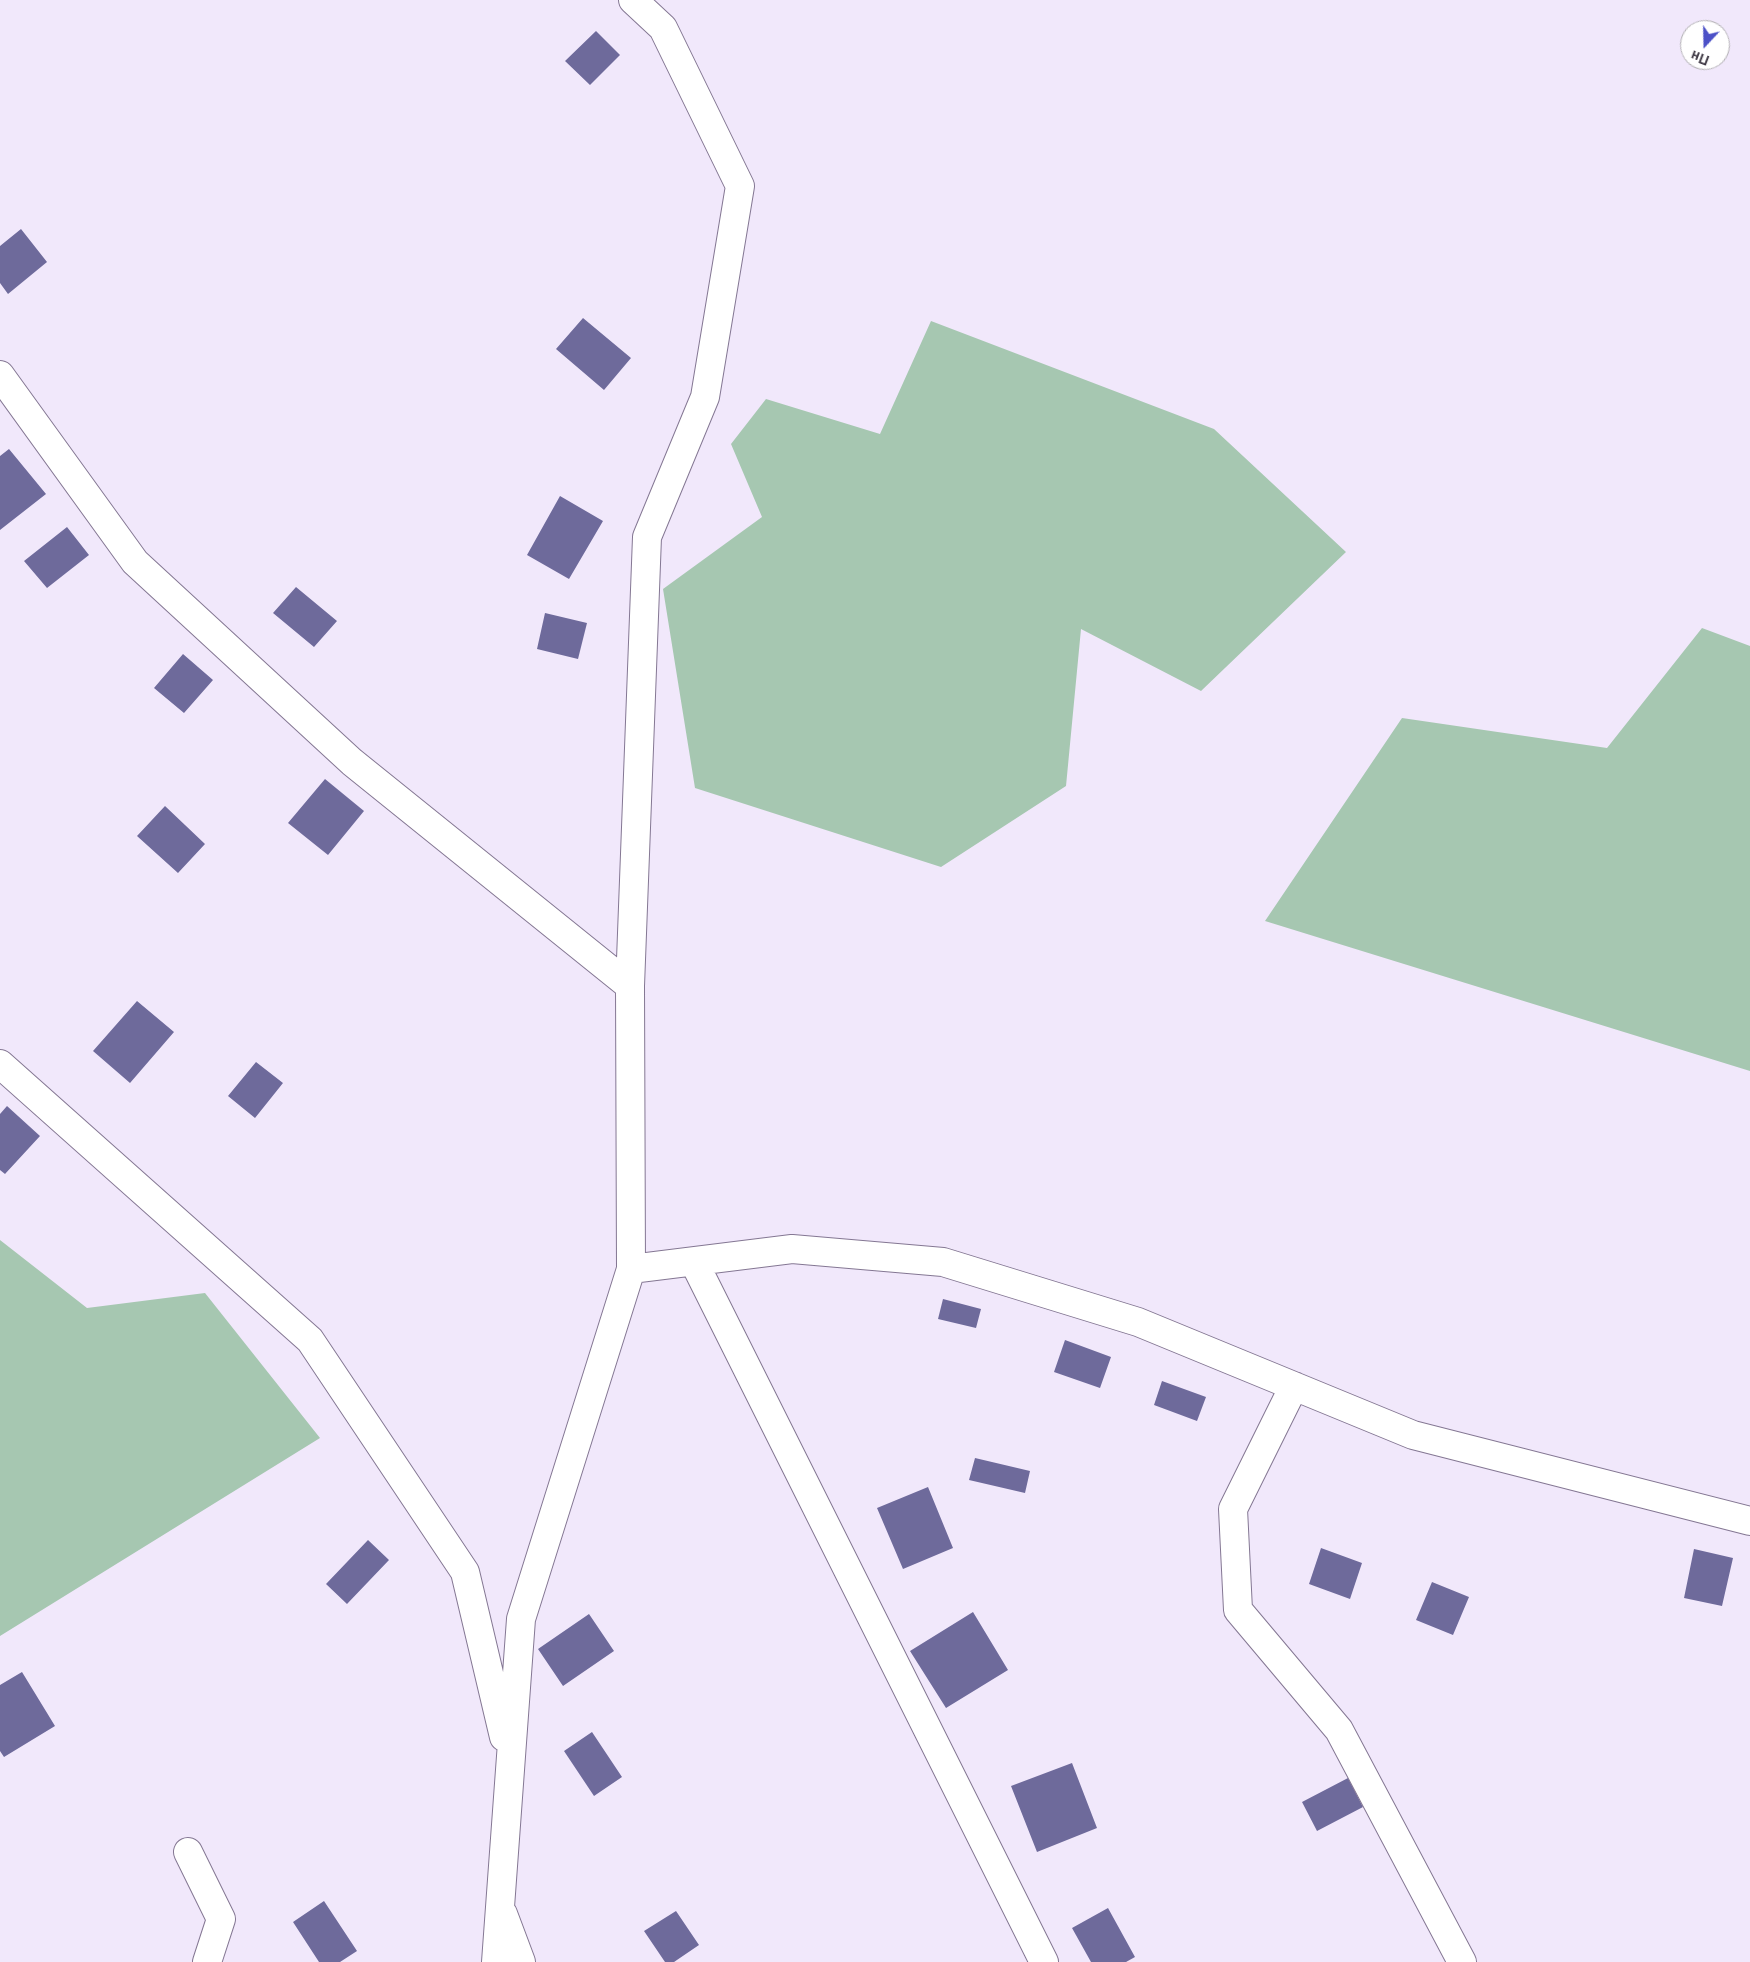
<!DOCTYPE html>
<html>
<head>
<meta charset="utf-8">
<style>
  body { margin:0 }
  #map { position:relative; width:1750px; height:1962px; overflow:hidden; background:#f1e8fb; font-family:Ubuntu,sans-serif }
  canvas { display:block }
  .north { position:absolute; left:1680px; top:20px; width:50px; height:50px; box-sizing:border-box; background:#fff; border:1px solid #b1afb3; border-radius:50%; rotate:201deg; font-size:14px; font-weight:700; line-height:20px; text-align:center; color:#3c3642 }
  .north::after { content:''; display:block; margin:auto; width:18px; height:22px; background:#4c51c7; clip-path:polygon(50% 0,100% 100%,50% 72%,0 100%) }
</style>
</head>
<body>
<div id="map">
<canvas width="1750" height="1962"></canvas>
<div class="north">Пн</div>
</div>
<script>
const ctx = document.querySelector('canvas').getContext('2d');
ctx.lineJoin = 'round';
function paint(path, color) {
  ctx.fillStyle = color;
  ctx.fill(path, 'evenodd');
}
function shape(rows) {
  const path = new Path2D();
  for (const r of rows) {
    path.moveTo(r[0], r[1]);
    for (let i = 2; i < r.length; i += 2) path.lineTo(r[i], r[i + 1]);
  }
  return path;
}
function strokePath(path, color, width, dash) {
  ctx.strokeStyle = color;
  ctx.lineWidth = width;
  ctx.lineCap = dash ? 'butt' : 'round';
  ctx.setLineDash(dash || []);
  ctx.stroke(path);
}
paint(shape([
  [931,321,1214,429,1346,552,1201,691,1081,629,1066,786,941,867,695,788,663,589,762,517,731,444,766,399,880,434],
  [1702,628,1750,646,1750,1071,1265,921,1402,718,1607,748],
  [0,1240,87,1308,205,1293,320,1438,0,1636]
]), '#a6c7b1');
paint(shape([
  [596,31,620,55,590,85,565,61],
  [21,229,47,262,8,294,0,283,0,246],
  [583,318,631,358,604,390,556,349],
  [9,449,46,494,0,530,0,456],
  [560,496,603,521,569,579,527,555],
  [67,527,89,555,47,588,24,561],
  [296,587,337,621,314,647,273,613],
  [545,613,587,623,578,659,537,649],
  [183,654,213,680,184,713,154,688],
  [325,779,364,811,328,855,288,823],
  [165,806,205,844,178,873,137,836],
  [137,1001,174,1032,130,1083,93,1051],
  [256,1062,283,1083,255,1118,228,1096],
  [7,1106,40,1136,5,1174,0,1170,0,1114],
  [943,1299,981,1309,976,1328,938,1319],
  [1065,1340,1111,1357,1100,1388,1054,1372],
  [1162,1381,1206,1397,1197,1421,1154,1405],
  [975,1458,1030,1471,1025,1493,969,1480],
  [928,1487,953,1548,903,1569,877,1508],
  [368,1540,389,1560,347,1604,326,1584],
  [1321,1548,1362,1563,1350,1599,1309,1584],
  [1694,1549,1733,1558,1722,1606,1684,1598],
  [1432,1582,1469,1597,1453,1635,1416,1620],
  [973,1612,1008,1670,946,1708,910,1651],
  [589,1614,614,1651,563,1686,538,1649],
  [22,1672,55,1726,4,1757,0,1751,0,1685],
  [592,1732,622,1777,594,1796,564,1751],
  [1072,1763,1097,1828,1037,1852,1011,1786],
  [1348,1778,1363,1807,1317,1831,1302,1802],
  [324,1901,357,1951,340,1962,319,1962,293,1922],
  [1108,1908,1135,1957,1126,1962,1091,1962,1072,1928],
  [676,1911,699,1945,674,1962,665,1962,644,1931]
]), '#6e6a9b');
const minor = shape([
  [0,375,135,562,352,762,630,986],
  [0,1064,310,1340,465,1572,504,1737],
  [694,1262,1044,1962],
  [631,1269,792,1249,943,1262,1138,1322,1413,1435,1750,1521],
  [1294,1386,1233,1509,1238,1610,1339,1730,1462,1962],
  [188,1852,221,1919,207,1962],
  [503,1914,521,1962],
  [496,1962,521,1619,631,1269,630,986,647,537,705,397,740,186,663,28,633,0]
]);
strokePath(minor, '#847793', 30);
strokePath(minor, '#fff', 28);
</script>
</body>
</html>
